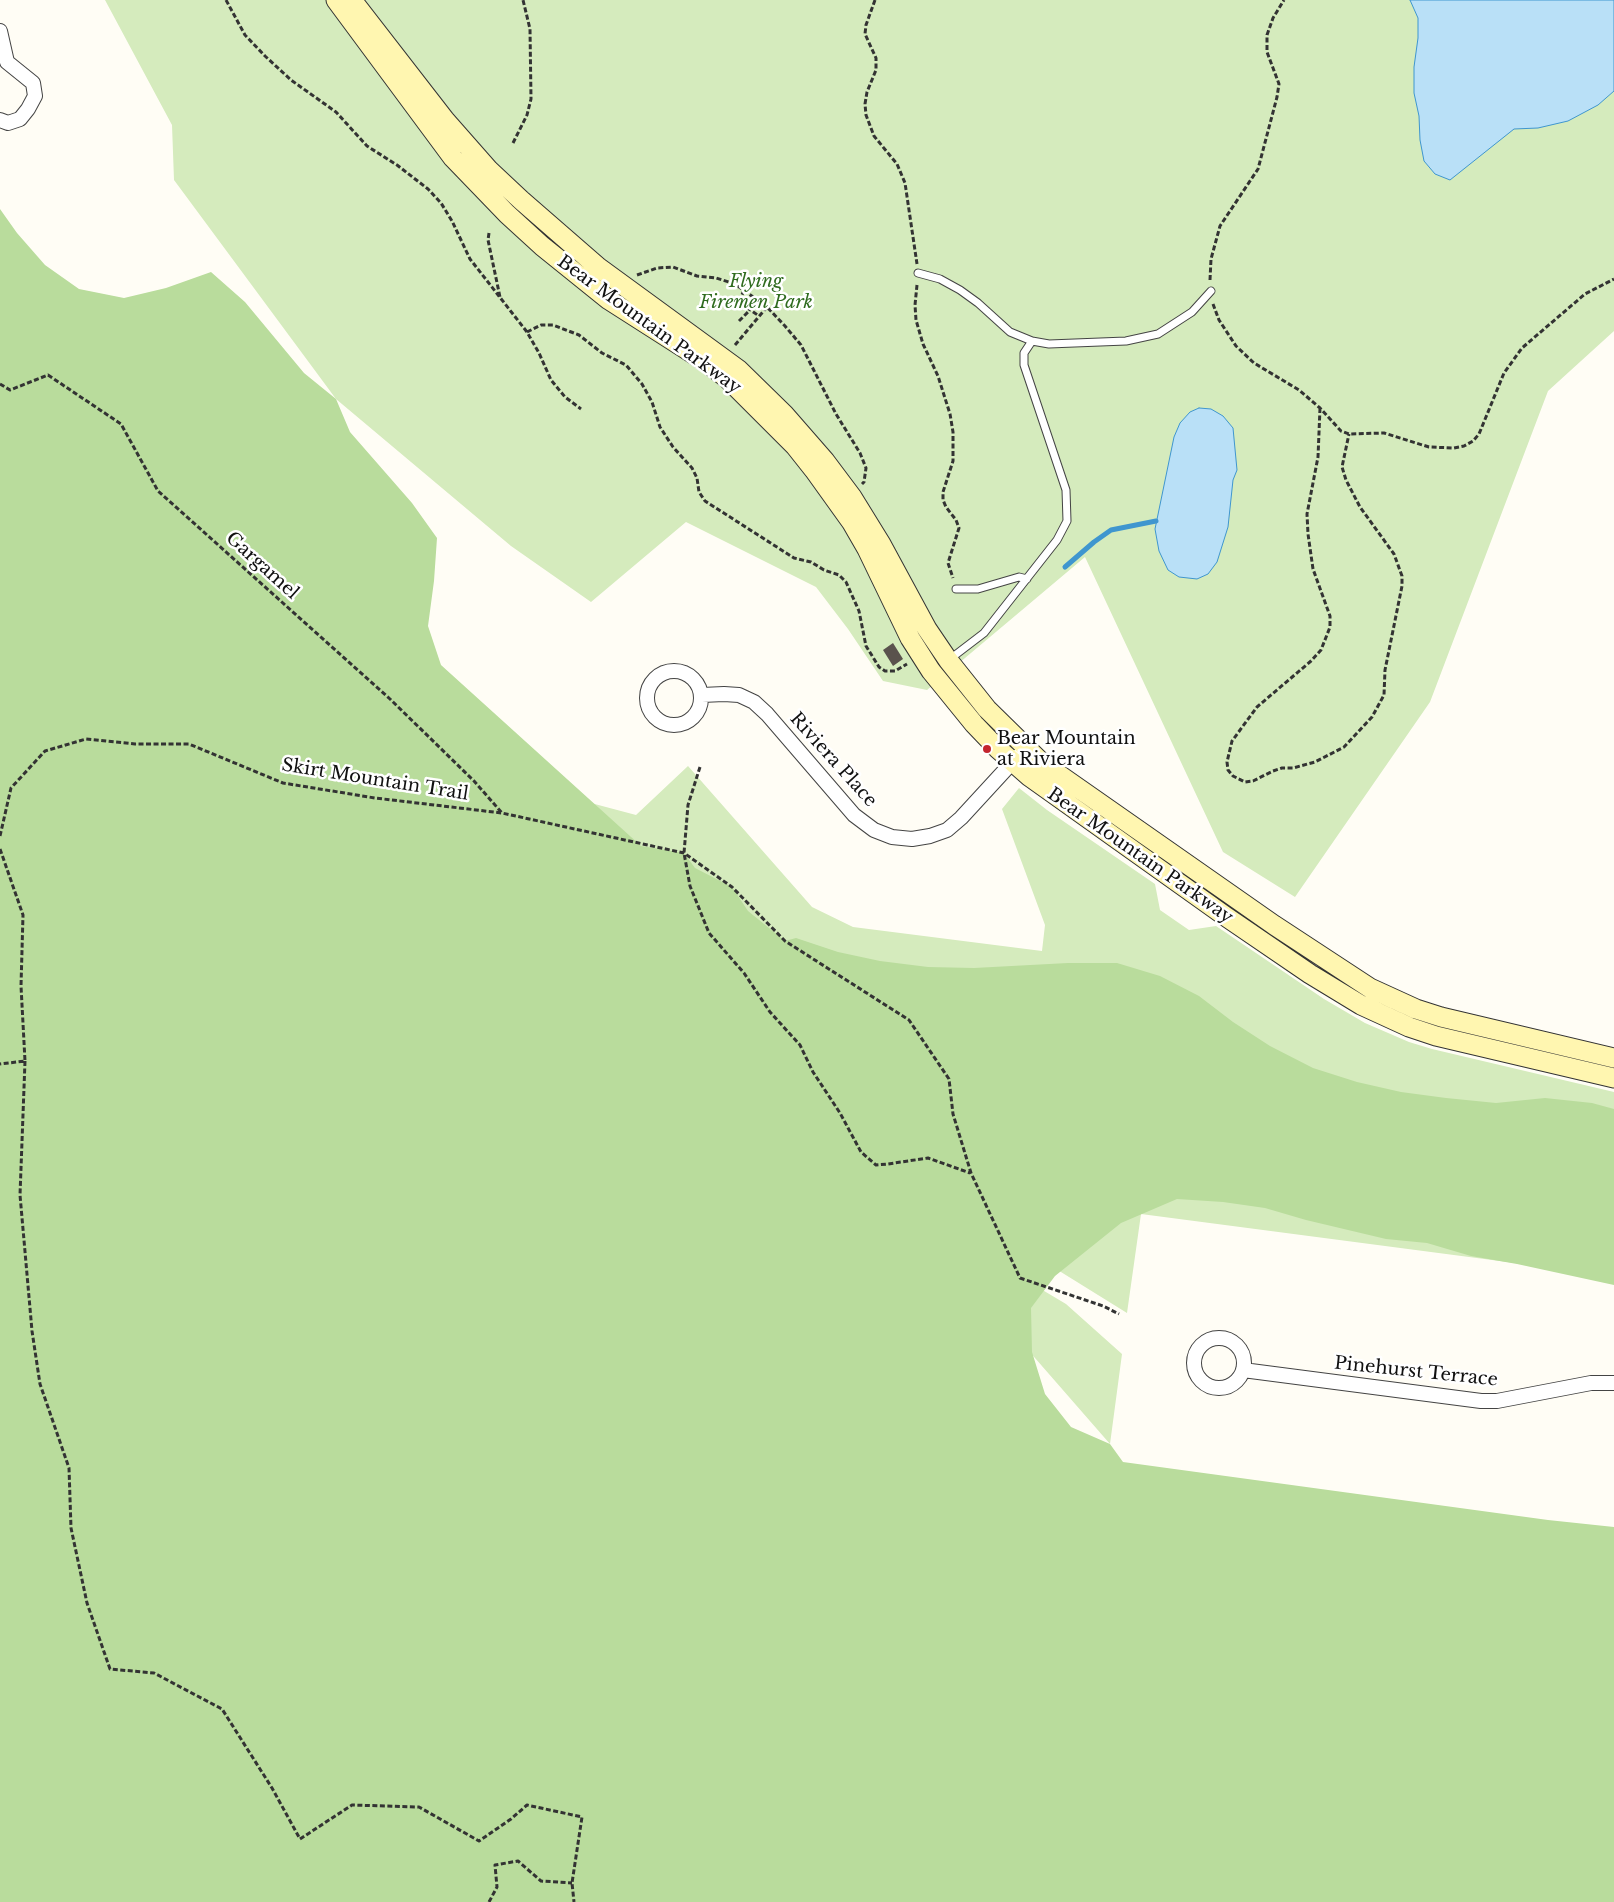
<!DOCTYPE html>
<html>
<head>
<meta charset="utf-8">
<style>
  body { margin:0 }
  canvas { display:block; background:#fffdf5 }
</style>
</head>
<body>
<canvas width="1614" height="1902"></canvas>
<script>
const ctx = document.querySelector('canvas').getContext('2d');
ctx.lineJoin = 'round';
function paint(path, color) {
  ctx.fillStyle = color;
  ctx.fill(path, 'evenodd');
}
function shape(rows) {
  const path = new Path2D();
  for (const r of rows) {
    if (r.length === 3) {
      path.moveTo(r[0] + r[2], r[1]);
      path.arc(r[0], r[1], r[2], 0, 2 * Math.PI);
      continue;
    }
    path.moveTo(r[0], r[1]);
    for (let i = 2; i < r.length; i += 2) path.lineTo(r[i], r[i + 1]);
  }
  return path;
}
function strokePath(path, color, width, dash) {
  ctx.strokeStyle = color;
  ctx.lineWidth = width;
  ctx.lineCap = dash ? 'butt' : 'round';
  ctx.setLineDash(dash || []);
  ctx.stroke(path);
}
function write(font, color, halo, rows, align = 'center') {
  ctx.font = font + ' "Libre Baskerville",serif';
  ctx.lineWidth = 5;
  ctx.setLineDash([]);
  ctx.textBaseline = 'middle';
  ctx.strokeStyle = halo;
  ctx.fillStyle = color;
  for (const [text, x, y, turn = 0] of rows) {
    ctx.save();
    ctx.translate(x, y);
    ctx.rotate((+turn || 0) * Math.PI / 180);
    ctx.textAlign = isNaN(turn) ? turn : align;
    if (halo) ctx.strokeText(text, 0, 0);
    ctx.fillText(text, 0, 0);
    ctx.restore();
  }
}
paint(shape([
  [105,0,1614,0,1614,331,1548,391,1430,702,1295,897,1223,852,1085,557,927,690,883,681,848,629,816,587,686,522,591,602,511,546,336,399,174,180,172,125],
  [688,766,812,907,853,927,1042,951,1045,925,1002,809,1019,788,1047,810,1155,884,1160,910,1189,930,1216,926,1324,999,1365,1023,1409,1042,1432,1049,1614,1092,1614,1276,1141,1214,1127,1313,1040,1259,542,790,636,815],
  [1024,1279,1066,1304,1122,1354,1110,1444,994,1311]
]), '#d5ebbd');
paint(shape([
  [0,209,17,233,45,265,79,289,124,298,166,288,211,272,245,302,304,373,336,399,350,432,412,503,437,538,434,581,428,626,441,665,641,846,684,853,695,868,732,887,748,911,785,941,796,938,838,952,880,961,928,967,974,968,1068,963,1117,963,1160,976,1199,996,1233,1022,1270,1046,1313,1068,1357,1082,1401,1092,1446,1098,1496,1103,1545,1098,1592,1103,1614,1109,1614,1285,1517,1264,1471,1256,1427,1243,1386,1239,1306,1220,1265,1208,1223,1202,1177,1199,1121,1223,1055,1276,1031,1308,1032,1352,1045,1394,1071,1427,1110,1444,1123,1462,1548,1520,1614,1527,1614,1902,0,1902]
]), '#b9dc9c');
const water = shape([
  [1410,0,1614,0,1614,91,1598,105,1568,121,1538,128,1514,129,1450,180,1435,174,1424,161,1420,140,1419,116,1414,93,1414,67,1418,38,1418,18,1410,0],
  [1199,408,1211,409,1223,416,1233,428,1237,470,1233,480,1228,527,1217,562,1208,574,1197,579,1179,577,1168,570,1159,551,1155,529,1174,437,1180,423,1190,412,1199,408]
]);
paint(water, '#b9e0f7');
strokePath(water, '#3f96cf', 1);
strokePath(shape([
  [1065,567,1094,542,1111,530,1156,521]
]), '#3f96cf', 5);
paint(shape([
  [893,643,903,659,893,666,883,650]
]), '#5a524d');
const lane = shape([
  [918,273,940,279,960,290,978,303,1010,332,1032,341,1049,344,1126,341,1158,334,1192,312,1211,291],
  [956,589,978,589,1019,577,1027,579],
  [950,659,984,633,1057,540,1067,521,1066,490,1024,365,1024,353,1032,341]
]);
const street = shape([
  [0,31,7,62,33,83,35,96,28,109,20,119,8,123,0,120],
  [674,698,27],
  [702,695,724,694,739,695,754,702,767,714,854,815,874,830,892,837,912,839,930,836,947,830,961,818,1018,756],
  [1219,1363,25],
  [1243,1370,1481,1401,1497,1401,1591,1383,1614,1383]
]);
const secondary = shape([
  [336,0,453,158,507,214,542,246,609,300,706,362,728,379,795,446,814,470,852,523,867,549,910,638,931,671,974,724,997,748,1030,777,1225,916,1310,974,1361,1005,1409,1027,1436,1036,1614,1078],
  [352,0,445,120,489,170,521,200,598,267,739,370,784,414,825,461,852,497,881,544,927,629,948,660,987,709,1041,762,1274,925,1370,988,1416,1009,1441,1017,1614,1058]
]);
strokePath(lane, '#444', 9);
strokePath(street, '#444', 16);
strokePath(secondary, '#333', 21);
strokePath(shape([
  [226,0,245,35,265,56,291,80,336,112,367,146,397,165,428,189,441,203,452,221,470,259,527,332,539,353,551,380,565,397,581,409],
  [875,0,866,25,865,34,876,58,876,70,867,92,865,104,866,115,874,136,897,164,905,183,917,264],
  [513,143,527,115,531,99,530,29,523,0],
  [489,233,488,240,500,297],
  [637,275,657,268,673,267,697,276,716,278,735,284,767,307,785,326,801,345,836,414,860,453,866,468,864,482,862,484],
  [1210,280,1211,259,1220,226,1258,169,1277,97,1279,84,1267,52,1267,35,1273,18,1284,0],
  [917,285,915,305,916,320,923,344,938,376,950,414,953,432,953,461,943,492,943,500,946,507,956,520,959,528,948,563,953,578],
  [744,290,739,302,759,316],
  [1213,304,1219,320,1236,346,1254,363,1299,390,1320,408,1341,431,1349,434,1384,433,1429,447,1454,448,1464,446,1473,441,1479,434,1504,373,1522,348,1585,294,1614,279],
  [739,321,750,310],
  [527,332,541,325,553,325,579,335,602,353,626,365,642,384,652,402,660,427,673,447,692,468,697,478,699,492,705,501,794,558,811,562,824,570,839,575,846,582,859,611,866,646,879,667,885,671,895,671,907,664],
  [735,345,767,307],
  [0,384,10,390,48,375,121,424,158,491,390,699,474,781,502,813],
  [1320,408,1318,457,1307,514,1308,534,1313,569,1330,616,1330,627,1321,650,1311,661,1257,707,1232,741,1227,762,1228,770,1233,776,1245,782,1253,781,1273,771,1282,768,1293,768,1315,762,1344,747,1372,717,1384,695,1385,670,1402,586,1402,576,1394,554,1360,507,1346,480,1342,467,1349,434],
  [700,767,688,805,684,853,690,886,709,933,744,973,770,1012,800,1045,813,1072,840,1113,861,1152,876,1165,888,1164,928,1158,970,1173],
  [0,836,11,788,45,751,86,739,135,744,189,744,283,783,375,798,502,813,684,853,732,887,785,941,909,1020,949,1079,953,1114,971,1173,1020,1278,1103,1306,1119,1314],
  [0,849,23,915,21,986,25,1061,0,1064],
  [25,1061,20,1195,32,1331,40,1384,69,1468,71,1528,87,1603,110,1669,154,1673,222,1709,272,1788,300,1839,352,1805,419,1807,479,1841,511,1819,527,1805,582,1817,572,1883,574,1902],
  [489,1902,497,1887,495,1865,518,1861,541,1881,572,1883]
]), '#333', 3, [5, 2.5]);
strokePath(lane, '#fff', 7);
strokePath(street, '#fff', 14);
strokePath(secondary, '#fff6b0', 19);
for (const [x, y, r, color] of [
  [987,749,5,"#c4262e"]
]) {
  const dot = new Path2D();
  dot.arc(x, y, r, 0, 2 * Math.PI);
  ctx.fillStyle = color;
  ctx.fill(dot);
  strokePath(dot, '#fff', 2);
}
write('italic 18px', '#2f6b1f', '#fff', [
  ["Flying",756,282],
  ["Firemen Park",756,303]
]);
write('18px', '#111', '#fff', [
  ["Bear Mountain Parkway",649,325,36],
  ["Gargamel",262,566,42],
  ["Riviera Place",833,760,48],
  ["Skirt Mountain Trail",375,780,9],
  ["Bear Mountain Parkway",1140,856,35],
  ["Pinehurst Terrace",1416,1372,6]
]);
write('18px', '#111', '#fff', [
  ["Bear Mountain",997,739],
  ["at Riviera",997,760]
], 'left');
</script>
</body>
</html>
